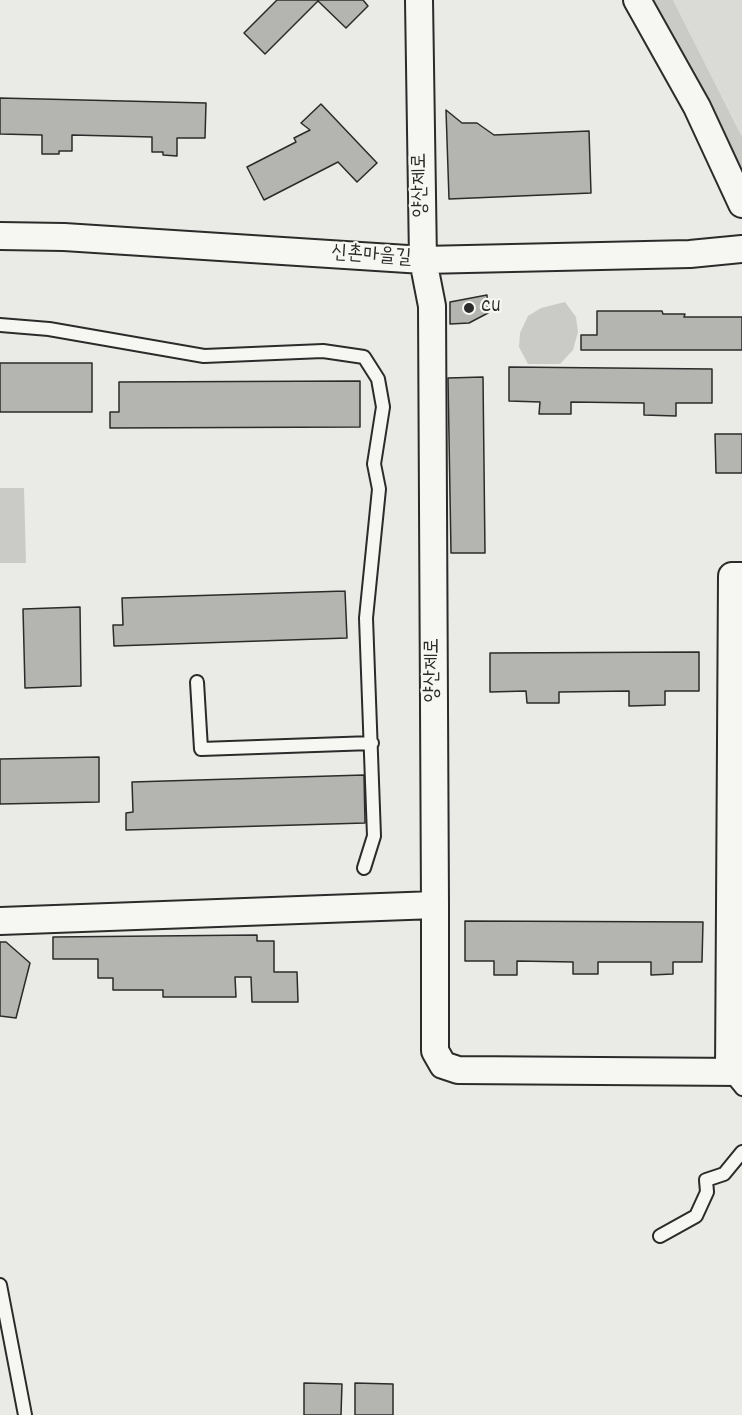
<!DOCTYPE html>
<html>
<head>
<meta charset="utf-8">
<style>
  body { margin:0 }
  canvas { display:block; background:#eaeae6 }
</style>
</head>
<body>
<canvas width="742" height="1415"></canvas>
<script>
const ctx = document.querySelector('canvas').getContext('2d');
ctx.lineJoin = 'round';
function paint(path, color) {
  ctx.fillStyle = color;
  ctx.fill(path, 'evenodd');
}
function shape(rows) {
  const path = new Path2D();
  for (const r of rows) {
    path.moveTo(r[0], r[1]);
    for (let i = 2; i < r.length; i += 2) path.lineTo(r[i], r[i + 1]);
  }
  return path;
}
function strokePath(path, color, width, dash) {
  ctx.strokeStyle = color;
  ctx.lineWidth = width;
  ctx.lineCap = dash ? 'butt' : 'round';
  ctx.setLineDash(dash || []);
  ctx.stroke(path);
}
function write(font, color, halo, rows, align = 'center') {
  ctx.font = font + ' Dekko,"Poor Story",sans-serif';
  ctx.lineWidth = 4.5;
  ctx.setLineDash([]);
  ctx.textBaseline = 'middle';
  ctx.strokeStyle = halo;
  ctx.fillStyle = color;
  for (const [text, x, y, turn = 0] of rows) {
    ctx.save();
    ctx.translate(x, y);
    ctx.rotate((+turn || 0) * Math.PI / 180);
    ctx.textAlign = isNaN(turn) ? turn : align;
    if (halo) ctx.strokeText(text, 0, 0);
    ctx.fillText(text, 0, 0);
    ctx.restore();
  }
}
paint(shape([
  [673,0,742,0,742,137,732,117]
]), '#dadad6');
paint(shape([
  [646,0,673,0,677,8,742,137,742,189],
  [565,302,576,317,578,332,573,350,560,364,528,364,519,347,520,333,528,316,541,308],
  [0,488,24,488,26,563,0,563]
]), '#cacac7');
const building = shape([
  [277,0,363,0,368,6,346,28,318,1,265,54,244,33,277,0],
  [0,98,206,103,205,138,177,138,177,156,163,155,163,152,152,152,152,137,72,135,72,151,59,151,59,154,42,154,42,135,0,134,0,98],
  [321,104,377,163,357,182,338,162,264,200,247,167,296,142,294,138,310,130,301,123,321,104],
  [446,110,462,123,477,123,494,135,589,131,591,193,449,199,446,110],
  [487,295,488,313,469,323,450,324,450,302,487,295],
  [597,311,662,311,663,314,685,314,684,317,742,317,742,350,581,350,581,335,597,335,597,311],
  [0,363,92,363,92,412,0,412,0,363],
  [509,367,712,369,712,403,676,403,676,416,644,415,644,403,571,402,571,414,539,414,540,402,509,401,509,367],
  [483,377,485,553,451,553,448,378,483,377],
  [360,381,360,427,110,428,110,412,119,412,119,382,360,381],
  [715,434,742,434,742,473,716,473,715,434],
  [345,591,347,638,114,646,113,625,123,625,122,598,345,591],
  [80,607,81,686,25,688,23,609,80,607],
  [699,652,699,691,665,691,665,705,629,706,629,691,559,692,559,703,527,703,526,691,490,692,490,653,699,652],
  [99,757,99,802,0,804,0,759,99,757],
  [364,775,365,823,126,830,126,813,133,812,132,782,364,775],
  [465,921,703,922,702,962,673,962,673,974,651,975,651,962,598,962,598,974,573,974,573,962,517,961,517,975,494,975,494,961,465,961,465,921],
  [257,935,257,941,274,941,274,972,297,972,298,1002,252,1002,251,977,235,977,236,997,163,997,163,990,113,990,113,978,98,978,98,959,53,959,53,937,257,935],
  [0,942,6,942,30,963,16,1018,0,1016,0,942],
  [304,1383,342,1384,341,1415,304,1415,304,1383],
  [355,1383,393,1384,393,1415,355,1415,355,1383]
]);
paint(building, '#b4b4b1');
strokePath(building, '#2b2b2b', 1.5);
const service = shape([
  [0,325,49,329,204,356,323,351,364,357,378,379,383,407,374,464,379,489,366,618,374,836,364,868],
  [197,682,201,749,372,743],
  [729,1073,742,1089],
  [660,1236,696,1216,707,1192,706,1180,724,1174,742,1152],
  [0,1285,25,1415]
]);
const minor = shape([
  [637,0,697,107,742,204],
  [0,236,64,237,423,260,690,254,742,249],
  [435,905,435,1051,443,1065,458,1070,742,1072],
  [0,921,435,905,432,306,423,260,419,0],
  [729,1072,732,576,742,576]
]);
strokePath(service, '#2b2b2b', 16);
strokePath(minor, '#2b2b2b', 30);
strokePath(service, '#f6f6f2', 12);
strokePath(minor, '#f6f6f2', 26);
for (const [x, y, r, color] of [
  [469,308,6,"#2b2b2b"]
]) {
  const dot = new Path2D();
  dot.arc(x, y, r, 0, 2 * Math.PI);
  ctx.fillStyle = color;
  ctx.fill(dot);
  strokePath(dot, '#f6f6f2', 2);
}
write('20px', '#2b2b2b', '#f6f6f2', [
  ["양산제로",422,185,-91],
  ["신촌마을길",371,257,4],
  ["양산제로",434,670,-90]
]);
write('20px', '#2b2b2b', '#f6f6f2', [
  ["CU",481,308]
], 'left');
</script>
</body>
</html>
